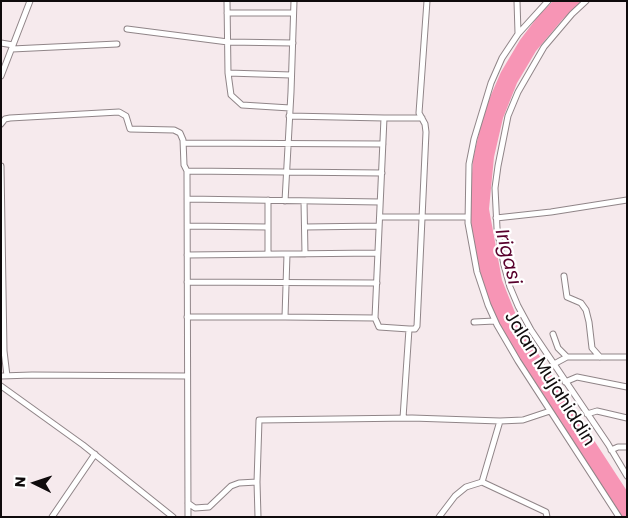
<!DOCTYPE html>
<html>
<head>
<meta charset="utf-8">
<style>
  body { margin:0 }
  #map { position:relative; width:628px; height:518px; overflow:hidden; background:#f6eaed; font-family:Poppins,sans-serif }
  canvas { display:block }
  .frame { position:absolute; inset:0; border:2px solid #0f0b0c; pointer-events:none }
  .north { position:absolute; left:10px; top:458px; width:50px; height:50px; -webkit-text-stroke:4px #fff; paint-order:stroke; rotate:274deg; font-size:14px; font-weight:700; line-height:20px; text-align:center; color:#0f0b0c }
  .north::after { content:''; display:block; margin:auto; width:18px; height:22px; background:#0f0b0c; clip-path:polygon(50% 0,100% 100%,50% 72%,0 100%) }
</style>
</head>
<body>
<div id="map">
<canvas width="628" height="518"></canvas>
<div class="frame"></div>
<div class="north">N</div>
</div>
<script>
const ctx = document.querySelector('canvas').getContext('2d');
ctx.lineJoin = 'round';
function paint(path, color) {
  ctx.fillStyle = color;
  ctx.fill(path, 'evenodd');
}
function shape(rows) {
  const path = new Path2D();
  for (const r of rows) {
    path.moveTo(r[0], r[1]);
    for (let i = 2; i < r.length; i += 2) path.lineTo(r[i], r[i + 1]);
  }
  return path;
}
function strokePath(path, color, width, dash) {
  ctx.strokeStyle = color;
  ctx.lineWidth = width;
  ctx.lineCap = dash ? 'butt' : 'round';
  ctx.setLineDash(dash || []);
  ctx.stroke(path);
}
function write(font, color, halo, rows, align = 'center') {
  ctx.font = font + ' Poppins,sans-serif';
  ctx.lineWidth = 4.5;
  ctx.setLineDash([]);
  ctx.textBaseline = 'middle';
  ctx.strokeStyle = halo;
  ctx.fillStyle = color;
  for (const [text, x, y, turn = 0] of rows) {
    ctx.save();
    ctx.translate(x, y);
    ctx.rotate((+turn || 0) * Math.PI / 180);
    ctx.textAlign = isNaN(turn) ? turn : align;
    if (halo) ctx.strokeText(text, 0, 0);
    ctx.fillText(text, 0, 0);
    ctx.restore();
  }
}
paint(shape([
  [553,1,582,1,562,20,536,51,517,83,503,118,494,157,489,209,502,280,518,320,545,365,627,491,627,517,621,517,518,359,497,324,484,291,472,239,470,202,473,159,484,111,501,72,520,40,539,15]
]), '#f795b5');
const minor = shape([
  [227,1,228,73,231,95,242,105,290,108],
  [517,1,518,33],
  [548,1,518,34,502,58,491,83,474,139,469,164,468,223,477,272,488,305,497,325,518,361,619,517],
  [586,1,572,14,544,47,518,92,508,116,498,166,495,188,497,228,504,265,510,287,518,306,531,330,608,444,627,476],
  [227,13,293,13],
  [127,29,228,42,293,43],
  [1,43,13,45],
  [12,49,117,44],
  [228,73,291,75],
  [1,76,30,1],
  [289,116,384,118],
  [1,124,5,119,10,118,119,112,126,116,130,129,174,130,180,133,183,140,184,165,187,171,382,173],
  [184,143,383,144],
  [1,166,4,351,7,376],
  [187,171,188,517],
  [187,199,380,202],
  [285,201,291,92,294,1],
  [304,201,305,254],
  [380,217,467,217],
  [496,218,551,212,627,200],
  [188,226,267,227],
  [305,227,379,226],
  [268,254,268,200],
  [187,255,378,253],
  [564,276,567,297,581,303,586,310,589,322,592,348,600,357],
  [187,282,377,283],
  [187,317,285,317,375,318,379,327,409,329],
  [285,317,287,254],
  [375,318,384,118,422,118],
  [474,322,495,321],
  [553,334,558,348,567,357],
  [554,364,567,357,627,357],
  [1,376,32,375,187,376],
  [565,382,577,377,627,387],
  [1,386,83,445,173,517],
  [587,414,597,411,627,418],
  [403,418,409,329,415,329,417,326,426,132,425,124,419,113,427,1],
  [500,421,482,482,546,512,547,517],
  [611,450,618,447,627,447],
  [188,503,195,508,209,507,231,486,239,483,257,482],
  [52,517,95,454],
  [258,517,257,482,259,420,412,418,500,421,523,420,550,411],
  [439,517,455,496,466,487,482,482]
]);
strokePath(minor, '#908588', 7);
strokePath(minor, '#fff', 5);
write('18px', '#0f0b0c', '#fff', [
  ["Jalan Mujahiddin",549,379,58]
]);
write('italic 19px', '#58002c', '#fff', [
  ["Irigasi",507,257,76]
]);
</script>
</body>
</html>
